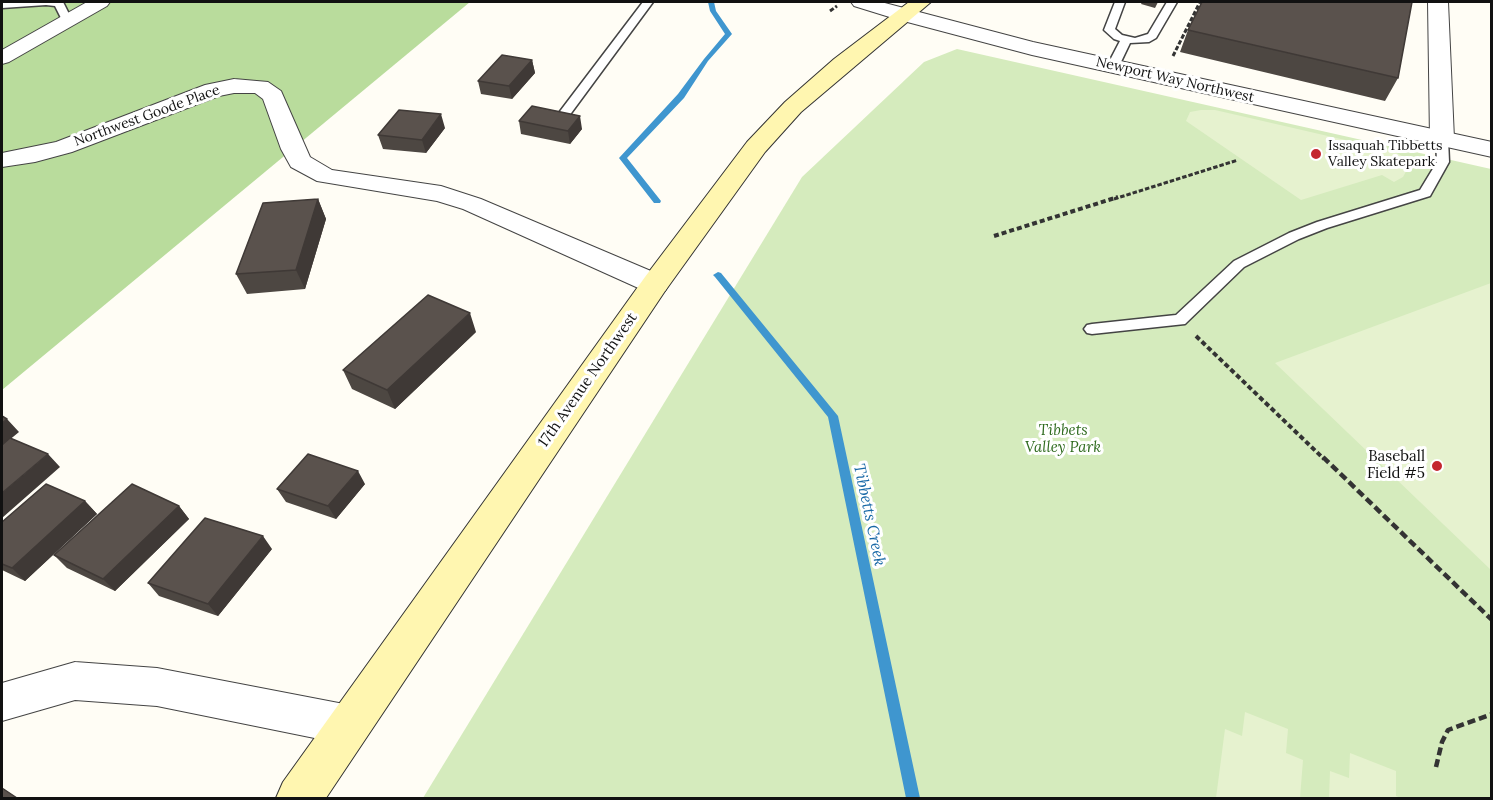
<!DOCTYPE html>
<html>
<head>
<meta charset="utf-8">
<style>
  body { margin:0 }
  #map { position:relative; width:1493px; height:800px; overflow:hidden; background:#fffdf5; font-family:Lora,serif }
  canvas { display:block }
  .frame { position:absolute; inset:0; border:3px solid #111; pointer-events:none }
</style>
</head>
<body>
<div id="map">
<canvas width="1493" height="800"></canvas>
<div class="frame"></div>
</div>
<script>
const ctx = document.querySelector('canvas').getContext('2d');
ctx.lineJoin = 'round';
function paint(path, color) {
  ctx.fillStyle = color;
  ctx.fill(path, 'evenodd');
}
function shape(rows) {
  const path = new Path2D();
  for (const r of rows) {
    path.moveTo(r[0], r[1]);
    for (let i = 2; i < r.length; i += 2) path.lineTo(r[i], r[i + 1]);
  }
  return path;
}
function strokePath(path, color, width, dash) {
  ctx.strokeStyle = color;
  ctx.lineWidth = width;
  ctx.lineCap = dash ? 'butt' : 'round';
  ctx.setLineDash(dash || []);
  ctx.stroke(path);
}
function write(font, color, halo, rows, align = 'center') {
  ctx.font = font + ' Lora,serif';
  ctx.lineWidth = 6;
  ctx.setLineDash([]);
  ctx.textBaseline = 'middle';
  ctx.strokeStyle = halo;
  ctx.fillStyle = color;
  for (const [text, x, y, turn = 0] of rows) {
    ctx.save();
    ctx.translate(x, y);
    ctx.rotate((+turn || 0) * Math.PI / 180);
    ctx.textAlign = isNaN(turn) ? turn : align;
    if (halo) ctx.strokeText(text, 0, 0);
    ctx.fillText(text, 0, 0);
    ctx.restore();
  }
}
paint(shape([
  [957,49,1491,169,1491,798,423,798,802,177,924,62]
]), '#d5ebbd');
paint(shape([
  [2,2,470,2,2,390]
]), '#b9dc9c');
paint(shape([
  [1201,110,1215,110,1393,151,1402,156,1409,166,1403,177,1394,182,1382,175,1301,200,1186,121,1190,112],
  [1491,283,1492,283,1491,570,1275,363],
  [1245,712,1288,729,1286,753,1303,760,1300,798,1216,798,1225,729,1242,736],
  [1350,753,1396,771,1396,796,1401,798,1329,798,1330,771,1349,778]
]), '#e6f2cf');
paint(shape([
  [708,2,714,2,716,11,732,34,708,61,684,98,627,158,661,201,660,203,654,203,619,158,678,94,704,59,725,34,710,11,708,2],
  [718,272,721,273,838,416,920,798,906,798,828,417,715,277,713,275,718,272]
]), '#3f96cf');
const service = shape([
  [2,2,63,2,72,20,63,22,55,6,46,5,2,8,2,2],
  [643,2,653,2,566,120,558,120,558,114,643,2],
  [1115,2,1125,2,1115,29,1122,35,1135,38,1148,34,1167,2,1177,2,1156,38,1149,42,1130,43,1119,66,1113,69,1107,66,1120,41,1114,39,1104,30,1115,2],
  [1442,135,1448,139,1449,162,1430,196,1327,228,1299,239,1244,267,1185,324,1092,334,1087,333,1084,329,1087,325,1092,324,1176,315,1234,261,1289,233,1317,222,1420,190,1437,162,1436,139,1442,135]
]);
const minor = shape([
  [87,2,110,2,107,6,9,62,2,64,2,50,87,2],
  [1428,2,1448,2,1454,139,1450,144,1442,146,1434,144,1430,139,1428,2],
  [234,79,268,82,281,91,310,157,332,170,441,186,481,199,665,277,669,284,665,291,655,293,645,291,463,209,437,201,317,181,291,167,281,149,263,99,255,93,234,93,219,96,72,152,35,162,2,167,2,153,56,142,205,85,234,79],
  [75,662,157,668,349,705,364,711,370,725,364,739,349,745,157,706,75,700,2,721,2,683,75,662]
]);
const tertiary = shape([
  [851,2,881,2,1033,42,1492,142,1492,157,1032,55,896,19,854,6,851,2]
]);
const secondary = shape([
  [909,2,931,2,801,112,765,152,665,291,326,798,276,798,283,782,645,277,747,142,785,102,834,59,909,2]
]);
strokePath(service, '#444', 3);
strokePath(minor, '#444', 2);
strokePath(tertiary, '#444', 2);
strokePath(secondary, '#333', 2);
strokePath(shape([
  [830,11,837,6],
  [1173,56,1200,2],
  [1114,199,1238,160]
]), '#333', 3, [4.5, 2]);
strokePath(shape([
  [994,236,1118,197],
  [1196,336,1324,459]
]), '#333', 4, [5, 3]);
strokePath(shape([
  [1323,457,1492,620],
  [1436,767,1442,742,1448,730,1492,714]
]), '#333', 4.5, [8, 4]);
paint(service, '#fff');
paint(minor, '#fff');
paint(tertiary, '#fff');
paint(secondary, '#fff6b0');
paint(shape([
  [1142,2,1158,2,1155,8,1141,4],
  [1188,30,1398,78,1385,101,1180,52],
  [532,60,535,73,512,99,481,94,478,81],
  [519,121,582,129,570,144,521,134],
  [445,128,426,153,383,149,378,135],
  [318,199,326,219,305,289,247,294,236,274],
  [476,332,395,409,352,389,343,370],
  [365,484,336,519,286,502,277,489],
  [85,501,97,514,25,581,2,570,2,522],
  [179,506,189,519,115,591,67,568,54,555],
  [272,549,218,616,159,596,148,583]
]), '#4d4742');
paint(shape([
  [532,60,535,73,512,99,509,86],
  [441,114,445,128,426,153,422,140],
  [580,116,582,129,570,144,568,131],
  [318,199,326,219,305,289,296,270],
  [470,313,476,332,395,409,387,390],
  [7,419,19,432,2,446,2,423],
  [48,454,60,467,2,518,2,493],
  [358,471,365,484,336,519,328,506],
  [85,501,97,514,25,581,12,568],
  [179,506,189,519,115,591,103,579],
  [263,536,272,549,218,616,208,604]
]), '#3f3936');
const building = shape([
  [1202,2,1412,2,1398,78,1188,30,1202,2],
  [502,55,532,60,509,86,478,81,502,55],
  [532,106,580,116,568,131,519,121,532,106],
  [399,110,441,114,422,140,378,135,399,110],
  [318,199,296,270,236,274,263,203,318,199],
  [428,295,470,313,387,390,343,370,428,295],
  [2,416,7,419,2,423,2,416],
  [10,438,48,454,2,493,2,445,10,438],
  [308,454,358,471,328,506,277,489,308,454],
  [46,484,85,501,12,568,2,564,2,522,46,484],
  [132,484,179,506,103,579,54,555,132,484],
  [205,518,263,536,208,604,148,583,205,518],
  [2,788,17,798,2,798,2,788]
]);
paint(building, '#5a524d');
strokePath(building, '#3f3936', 1.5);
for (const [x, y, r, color] of [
  [1316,154,6,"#c4262e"],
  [1437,466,6,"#c4262e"]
]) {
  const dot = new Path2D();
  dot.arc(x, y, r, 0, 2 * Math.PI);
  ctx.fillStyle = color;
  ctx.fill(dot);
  strokePath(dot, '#fff', 2);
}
write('14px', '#111', '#fff', [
  ["Newport Way Northwest",1175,80,13],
  ["Northwest Goode Place",147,116,-20]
]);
write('14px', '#111', '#fff', [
  ["Issaquah Tibbetts",1328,146],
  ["Valley Skatepark",1328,162]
], 'left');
write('15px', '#111', '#fff', [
  ["17th Avenue Northwest",588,380,-55]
]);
write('italic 15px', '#2f6b1f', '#fff', [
  ["Tibbets",1063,431],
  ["Valley Park",1063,448]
]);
write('15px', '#111', '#fff', [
  ["Baseball",1425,457],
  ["Field #5",1425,474]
], 'right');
write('italic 16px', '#1768a6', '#fff', [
  ["Tibbetts Creek",869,515,78]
]);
</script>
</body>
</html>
